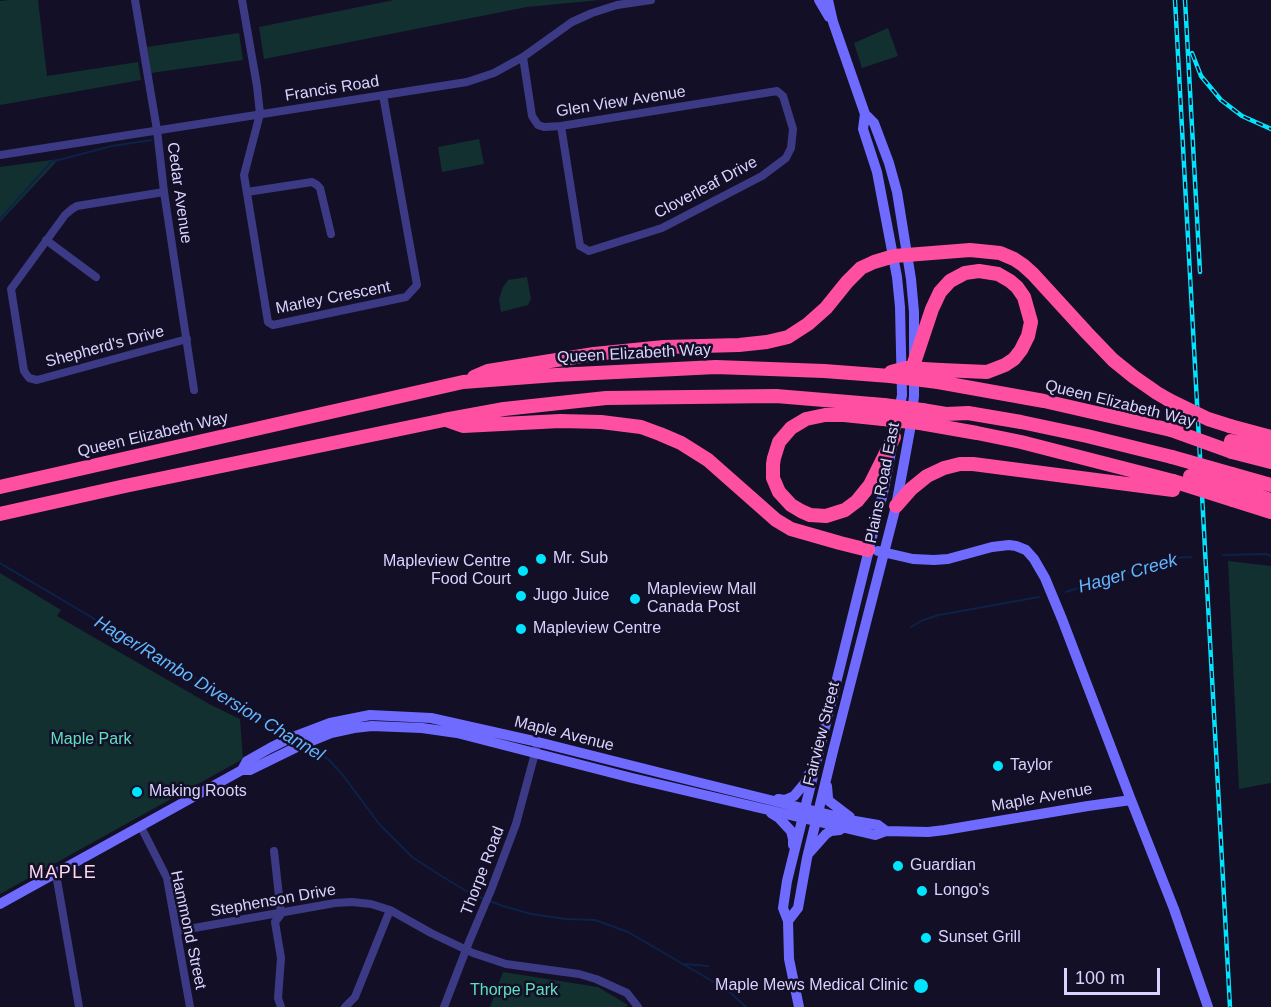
<!DOCTYPE html>
<html>
<head>
<meta charset="utf-8">
<style>
  body { margin:0 }
  #map { position:relative; width:1271px; height:1007px; overflow:hidden; background:#130f26; font-family:Helvetica,sans-serif }
  canvas { display:block }
  .scale { position:absolute; left:1064px; top:968px; width:96px; height:27px; box-sizing:border-box; border:3px solid #d9d4ff; border-top:0; padding-left:8px; font-size:18px; line-height:21px; white-space:nowrap; color:#d9d4ff; -webkit-text-stroke:4px #130f26; paint-order:stroke }
</style>
</head>
<body>
<div id="map">
<canvas width="1271" height="1007"></canvas>
<div class="scale">100 m</div>
</div>
<script>
const ctx = document.querySelector('canvas').getContext('2d');
ctx.lineJoin = 'round';
function paint(path, color) {
  ctx.fillStyle = color;
  ctx.fill(path, 'evenodd');
}
function shape(rows) {
  const path = new Path2D();
  for (const r of rows) {
    path.moveTo(r[0], r[1]);
    for (let i = 2; i < r.length; i += 2) path.lineTo(r[i], r[i + 1]);
  }
  return path;
}
function strokePath(path, color, width, dash) {
  ctx.strokeStyle = color;
  ctx.lineWidth = width;
  ctx.lineCap = dash ? 'butt' : 'round';
  ctx.setLineDash(dash || []);
  ctx.stroke(path);
}
function write(font, color, halo, rows, align = 'center') {
  ctx.font = font + ' Helvetica,sans-serif';
  ctx.lineWidth = 5;
  ctx.setLineDash([]);
  ctx.textBaseline = 'middle';
  ctx.strokeStyle = halo;
  ctx.fillStyle = color;
  for (const [text, x, y, turn = 0] of rows) {
    ctx.save();
    ctx.translate(x, y);
    ctx.rotate((+turn || 0) * Math.PI / 180);
    ctx.textAlign = isNaN(turn) ? turn : align;
    if (halo) ctx.strokeText(text, 0, 0);
    ctx.fillText(text, 0, 0);
    ctx.restore();
  }
}
paint(shape([
  [9,0,38,0,47,76,138,62,141,80,0,105,0,1],
  [394,0,600,0,527,7,264,59,259,27],
  [888,28,898,56,862,68,854,43],
  [239,33,243,60,151,73,147,47],
  [479,139,484,164,442,172,438,147],
  [59,159,0,222,0,167],
  [527,277,531,299,528,305,501,312,499,299,503,287,508,280],
  [1228,561,1271,566,1271,783,1239,789],
  [0,573,61,610,57,616,211,705,240,719,243,759,0,894],
  [503,972,598,987,628,1005,626,1007,490,1007]
]), '#12302f');
strokePath(shape([
  [0,219,51,162,112,146,152,140],
  [1223,555,1266,554,1271,556],
  [0,563,289,734],
  [1066,592,1174,558,1191,557],
  [911,627,923,620,939,615,1039,597],
  [310,746,329,760,342,774,380,825,412,857,443,877,471,894,503,906,531,914,566,919,595,920,628,932,719,985,732,994,746,1007],
  [684,964,708,966]
]), '#0c2248', 2);
strokePath(shape([
  [135,0,157,130,164,192,194,390],
  [242,0,257,86,260,114,244,175,268,322,273,325,406,297,417,285,383,95],
  [523,57,532,116,538,125,544,127,561,126,777,91,783,96,793,129,791,148,786,158,762,176,662,228,589,251,580,246,561,126],
  [0,155,467,82,494,73,523,57,572,22,592,13,617,5,651,0],
  [164,192,77,206,72,209,65,215,11,289,24,371,29,378,37,380,187,339],
  [247,192,312,182,317,185,320,188,331,234],
  [46,240,96,277],
  [141,827,167,878,190,1007],
  [274,851,281,914,275,922,281,958,278,998,281,1007],
  [56,874,79,1007],
  [177,931,335,903,352,902,371,904,390,910,431,933,473,953,506,964,579,974,596,979,627,993,638,1007],
  [345,1007,355,997,390,910],
  [444,1007,469,942,491,890,516,824,538,742]
]), '#3d3a85', 8);
strokePath(shape([
  [819,0,829,17],
  [828,0,833,22,865,114,874,123,889,163,897,192,911,279,914,312,914,356],
  [878,551,913,559,934,560,948,559,992,547,1009,545,1016,546,1026,550,1034,559,1045,578,1062,619,1131,800,1174,909,1208,1007],
  [242,770,247,761,270,748,288,739,330,723,370,715,431,718,538,742,697,782,855,821,878,825,886,831],
  [827,786,828,798,829,801,850,817],
  [778,799,785,800,794,796,805,783,808,775],
  [771,813,779,818,791,831,793,839,793,845],
  [810,852,826,834,831,831,840,830],
  [0,904,242,770,250,770,299,746,331,733,354,728,372,726,422,728,457,733,632,778,875,835,886,831,928,832,945,830,1088,806,1131,800],
  [788,921,798,908,807,858,833,751,896,506,910,430,914,396,914,371],
  [799,1007,789,959,788,921,783,908,787,881,883,493,902,395,900,307,897,277,877,172,863,129,865,114]
]), '#6f6bff', 10);
strokePath(shape([
  [914,363,932,309,940,292,950,281,965,273,979,271,998,274,1010,281,1017,287,1024,297,1031,322,1028,336,1021,350,1014,359,1005,365,987,372,941,370],
  [474,377,488,371,594,354,664,347,739,345,767,342,788,337,808,324,826,308,847,282,861,268,874,262,894,256,970,250,1000,253,1014,259,1023,265,1033,274,1087,333,1113,360,1134,377,1157,393,1169,400],
  [938,382,1044,401,1171,430],
  [922,410,946,414,968,413,1021,422,1087,436,1172,457],
  [883,419,844,415,825,415,806,419,791,428,779,442,774,458,773,464,773,478,779,492,791,505,801,511,810,515,826,516,845,510,857,501,870,485,894,437],
  [446,420,463,426,560,421,601,422,641,427,660,434,681,443,708,460,776,520,791,529,840,543,868,550],
  [920,423,977,433,1021,442,1173,481],
  [1230,426,1271,437],
  [1231,441,1271,450],
  [1232,452,1271,462],
  [1232,474,1271,485],
  [0,487,463,382,556,375,716,367,824,371,890,376],
  [1234,488,1271,500],
  [1233,500,1271,512],
  [896,506,911,489,927,476,944,468,960,464,973,464,1173,490],
  [0,514,125,486,444,420,504,409,606,398,776,396,884,405]
]), '#ff4fa3', 14);
const rail = shape([
  [1175,0,1230,1007],
  [1185,0,1200,272],
  [1192,53,1201,76,1221,100,1242,116,1271,129]
]);
strokePath(rail, '#00e5ff', 4.5);
strokePath(rail, '#130f26', 2, [7]);
strokePath(shape([
  [891,372,906,368,941,370],
  [890,376,938,382],
  [1169,400,1208,419,1230,426],
  [884,405,922,410],
  [883,419,920,423],
  [1171,430,1232,452],
  [1172,457,1232,474],
  [1190,476,1234,488],
  [1173,481,1233,500]
]), '#ff4fa3', 14);
for (const [x, y, r, color] of [
  [541,559,6,"#00e5ff"],
  [523,571,6,"#00e5ff"],
  [521,596,6,"#00e5ff"],
  [635,599,6,"#00e5ff"],
  [521,629,6,"#00e5ff"],
  [998,766,6,"#00e5ff"],
  [137,792,6,"#00e5ff"],
  [898,866,6,"#00e5ff"],
  [922,891,6,"#00e5ff"],
  [926,938,6,"#00e5ff"],
  [921,986,8,"#00e5ff"]
]) {
  const dot = new Path2D();
  dot.arc(x, y, r, 0, 2 * Math.PI);
  ctx.fillStyle = color;
  ctx.fill(dot);
  strokePath(dot, '#130f26', 2);
}
write('16px', '#d9d4ff', '#130f26', [
  ["Francis Road",332,89,-9],
  ["Glen View Avenue",621,102,-9],
  ["Cloverleaf Drive",706,188,-28],
  ["Cedar Avenue",179,193,82],
  ["Marley Crescent",333,298,-11],
  ["Shepherd's Drive",105,347,-15],
  ["Queen Elizabeth Way",634,354,-3],
  ["Queen Elizabeth Way",1120,404,14],
  ["Queen Elizabeth Way",153,435,-13],
  ["Plains Road East",883,483,-79],
  ["Maple Avenue",564,734,14],
  ["Fairview Street",822,734,-76],
  ["Maple Avenue",1042,798,-10],
  ["Thorpe Road",483,871,-69],
  ["Stephenson Drive",273,901,-10],
  ["Hammond Street",188,930,78]
]);
write('16px', '#d9d4ff', '#130f26', [
  ["Mr. Sub",553,559],
  ["Mapleview Centre",511,562,"right"],
  ["Food Court",511,580,"right"],
  ["Mapleview Mall",647,590],
  ["Canada Post",647,608],
  ["Jugo Juice",533,596],
  ["Mapleview Centre",533,629],
  ["Taylor",1010,766],
  ["Making Roots",149,792],
  ["Guardian",910,866],
  ["Longo's",934,891],
  ["Sunset Grill",938,938],
  ["Maple Mews Medical Clinic",908,986,"right"]
], 'left');
write('16px', '#5fe0c0', '#130f26', [
  ["Maple Park",91,740],
  ["Thorpe Park",514,991]
]);
write('italic 18px', '#62b6ff', '#130f26', [
  ["Hager Creek",1128,574,-16],
  ["Hager/Rambo Diversion Channel",209,689,31]
]);
ctx.letterSpacing = '1.5px';
write('18px', '#ffd6f0', '#130f26', [
  ["MAPLE",63,873]
]);
ctx.letterSpacing = '0px';
</script>
</body>
</html>
